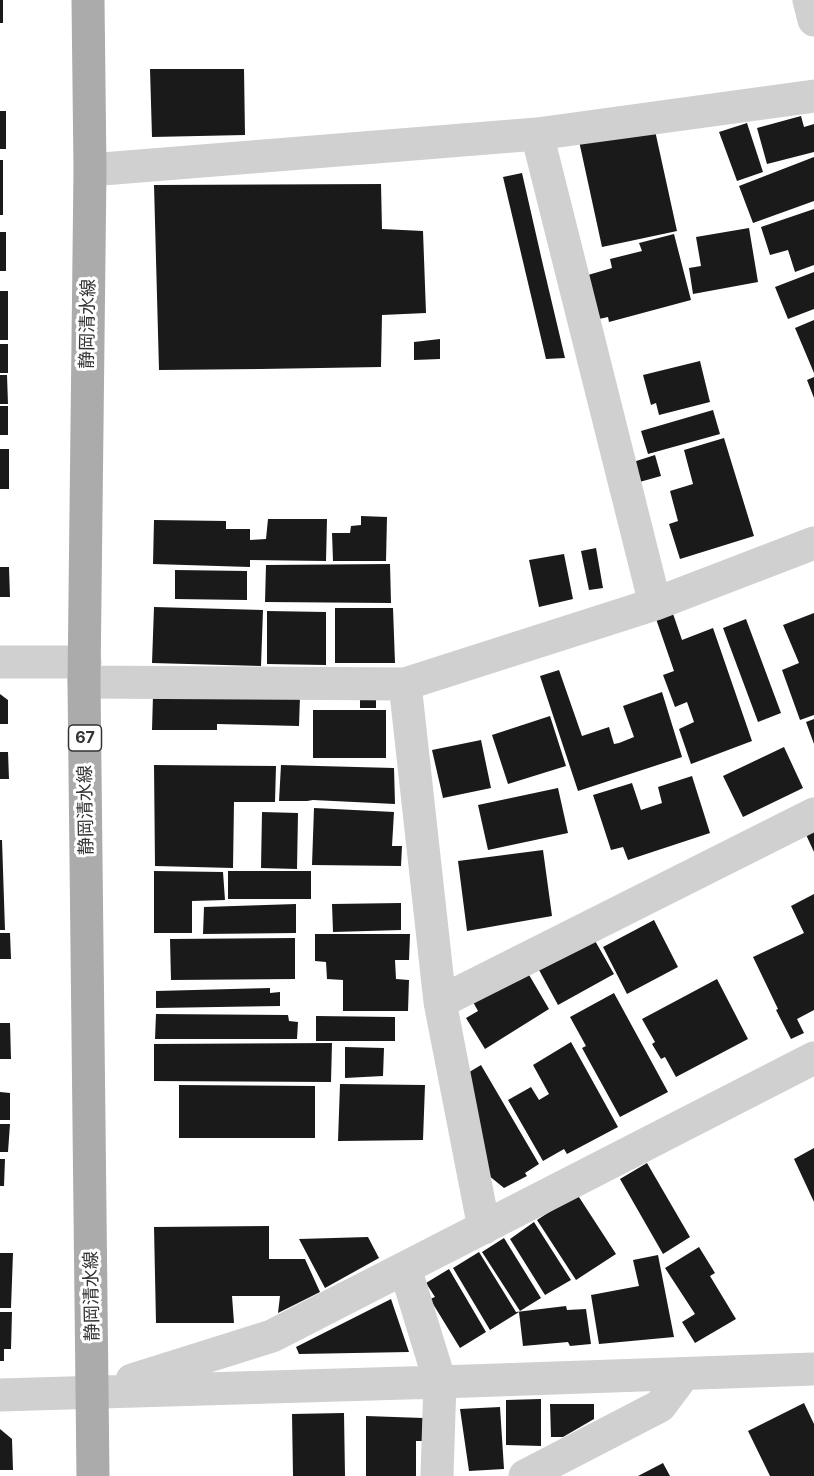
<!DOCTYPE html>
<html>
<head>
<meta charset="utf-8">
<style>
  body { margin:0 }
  canvas { display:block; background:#fff }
</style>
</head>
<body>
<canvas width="814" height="1476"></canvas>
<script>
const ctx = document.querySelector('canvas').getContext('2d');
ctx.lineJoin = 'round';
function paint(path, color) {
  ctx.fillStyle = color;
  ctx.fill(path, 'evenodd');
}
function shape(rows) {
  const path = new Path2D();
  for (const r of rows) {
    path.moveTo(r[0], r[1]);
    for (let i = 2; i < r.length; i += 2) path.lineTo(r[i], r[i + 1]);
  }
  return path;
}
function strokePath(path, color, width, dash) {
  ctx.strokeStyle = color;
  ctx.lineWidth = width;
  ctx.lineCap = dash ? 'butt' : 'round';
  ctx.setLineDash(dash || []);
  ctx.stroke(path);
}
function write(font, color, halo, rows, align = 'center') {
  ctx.font = font + ' Inter,"Noto Sans JP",sans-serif';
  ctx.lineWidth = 6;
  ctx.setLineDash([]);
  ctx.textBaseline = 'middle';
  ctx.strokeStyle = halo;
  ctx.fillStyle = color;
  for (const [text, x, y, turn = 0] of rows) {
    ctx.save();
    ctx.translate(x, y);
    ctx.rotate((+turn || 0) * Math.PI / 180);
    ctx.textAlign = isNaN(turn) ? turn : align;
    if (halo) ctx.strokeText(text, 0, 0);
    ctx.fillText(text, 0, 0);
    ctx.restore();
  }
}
paint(shape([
  [0,0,3,0,3,23,0,23],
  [150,69,244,69,245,135,152,137],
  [0,111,6,111,6,149,0,149],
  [801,116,804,127,814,124,814,152,767,164,757,128],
  [747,123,763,172,737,181,719,132],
  [654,126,677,231,602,247,579,141],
  [814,157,814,201,753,223,739,186],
  [0,160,3,160,3,215,0,215],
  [522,173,543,265,565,358,546,359,503,177],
  [381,184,382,229,423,231,426,313,382,315,381,367,260,369,159,370,154,185],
  [814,209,814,265,795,272,788,250,770,255,761,227],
  [749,228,758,282,693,294,689,268,701,266,696,237],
  [0,232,6,232,6,271,0,271],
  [674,234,691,300,609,322,608,317,599,319,588,275,612,268,610,259,642,251,639,243],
  [814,272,814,309,788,319,775,287],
  [0,291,8,291,8,340,0,340],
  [814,320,814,373,795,328],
  [440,339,440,359,414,360,414,342],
  [0,344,8,344,8,373,0,373],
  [700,361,710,402,659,415,656,403,651,405,643,375],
  [0,375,7,375,8,404,0,404],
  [814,377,814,398,807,380],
  [0,406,8,406,8,435,0,435],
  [713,410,720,434,648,454,641,431],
  [724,438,754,536,680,559,669,524,678,521,670,491,693,484,684,450],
  [0,449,9,449,9,489,0,489],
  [655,455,661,476,636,483,630,463],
  [361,516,387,517,386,561,333,561,332,533,350,533,351,526,361,525],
  [268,519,327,519,326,561,250,560,250,567,153,564,154,520,226,521,226,529,250,529,250,540,266,539],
  [596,548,603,588,589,590,581,551],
  [564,554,573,599,539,607,529,560],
  [390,564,391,603,265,602,266,565],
  [0,567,9,567,10,597,0,597],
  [175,570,247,571,247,600,175,599],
  [670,605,682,640,713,628,752,741,691,764,679,729,694,722,687,702,675,707,663,675,674,671,654,613],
  [154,607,263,610,261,666,152,663],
  [335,608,393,608,395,663,335,663],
  [267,611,326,612,326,665,267,664],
  [814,613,814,715,800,720,782,670,799,663,783,625],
  [746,619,781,713,758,722,723,628],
  [559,670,582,736,609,727,614,744,619,743,634,737,623,706,662,692,682,757,578,791,540,676],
  [0,694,8,700,8,724,0,724],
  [360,694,376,694,376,708,360,708],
  [153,695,300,696,299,726,217,724,217,730,152,730],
  [313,710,386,710,386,758,313,758],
  [550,716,566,766,508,784,492,735],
  [814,719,814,744,806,722],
  [481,740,491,788,443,798,432,750],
  [784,747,803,788,743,817,723,776],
  [0,752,8,752,9,779,0,779],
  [154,765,276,766,275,802,234,802,233,868,155,866],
  [281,765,394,768,395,804,313,800,307,801,279,801],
  [692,776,710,833,628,860,623,847,611,850,593,795,632,783,641,810,662,803,658,787],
  [558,788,568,833,488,850,478,805],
  [314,808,394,812,392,846,402,846,401,866,312,865],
  [262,812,298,813,297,869,261,868],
  [814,819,814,852,802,826],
  [0,840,2,840,5,930,0,930],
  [543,850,552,916,467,931,458,861],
  [154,871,223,872,225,900,192,901,192,933,154,933],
  [228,871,311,871,311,899,228,899],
  [814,894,814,1010,797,1019,804,1033,791,1039,776,1010,778,1009,753,957,804,933,791,906],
  [401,903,401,930,333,932,332,904],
  [296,904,296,933,203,934,204,907],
  [654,920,678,967,627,994,603,947],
  [0,933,10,933,11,959,0,959],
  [315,934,410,934,409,960,395,960,396,979,409,980,408,1011,343,1011,343,980,327,979,326,962,315,961],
  [295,938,295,979,171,980,170,939],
  [594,939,614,974,558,1005,539,970],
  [525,968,549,1009,485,1049,466,1018,478,1011,473,1002],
  [717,979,748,1039,676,1077,665,1057,661,1059,652,1044,655,1042,642,1019],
  [270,988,270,993,280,992,280,1006,156,1008,156,991],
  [614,993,668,1092,620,1117,582,1048,586,1046,570,1017],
  [156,1014,288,1015,289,1021,298,1022,297,1039,155,1039],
  [316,1016,395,1017,395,1041,316,1041],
  [0,1023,10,1023,11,1059,0,1059],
  [571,1042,618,1127,567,1154,564,1149,543,1161,508,1100,531,1087,539,1100,549,1094,533,1065],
  [332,1043,331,1082,154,1081,154,1044],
  [345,1047,384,1048,383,1076,345,1078],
  [481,1065,539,1164,525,1173,527,1176,504,1188,488,1175,466,1074],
  [340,1084,425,1085,423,1140,338,1141],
  [179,1085,315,1086,315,1138,179,1138],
  [0,1092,10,1093,10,1120,0,1120],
  [0,1124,10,1124,8,1152,0,1152],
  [814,1148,814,1202,794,1159],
  [0,1159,5,1159,4,1186,0,1186],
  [647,1163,690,1237,663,1254,620,1179],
  [577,1194,616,1254,576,1280,537,1220],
  [534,1222,571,1280,545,1295,510,1239],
  [269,1226,269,1259,305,1259,320,1292,278,1313,280,1296,232,1296,234,1323,156,1323,154,1227],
  [368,1237,379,1258,325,1288,299,1239],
  [504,1238,541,1298,520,1311,482,1252],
  [699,1247,715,1273,710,1276,736,1319,695,1343,682,1322,695,1314,665,1268],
  [479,1252,516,1312,566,1306,567,1310,586,1309,591,1344,570,1346,568,1342,523,1346,519,1312,490,1330,453,1268],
  [0,1253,13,1253,11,1308,0,1308],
  [658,1255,674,1337,599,1344,591,1295,639,1286,633,1260],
  [449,1269,486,1332,460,1348,430,1299,435,1297,426,1283],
  [391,1299,409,1352,299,1354,296,1347],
  [0,1312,12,1312,11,1349,4,1349,4,1361,0,1361],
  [541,1399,541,1446,506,1445,506,1400],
  [804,1403,814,1424,814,1476,770,1476,748,1431],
  [550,1404,594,1404,594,1419,563,1437,551,1437],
  [500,1407,504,1469,469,1471,460,1409],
  [344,1413,345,1476,293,1476,292,1414],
  [366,1416,423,1418,422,1441,416,1441,416,1476,366,1476],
  [0,1429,12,1439,13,1470,0,1470],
  [663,1463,670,1476,638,1476]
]), '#1a1a1a');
strokePath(shape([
  [809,0,814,20],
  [537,134,655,604],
  [90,170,537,134,814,96],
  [0,662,85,662],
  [84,682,405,684,655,604,814,543],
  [405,684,440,1002,484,1228],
  [440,1002,814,814],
  [405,1268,440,1382,437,1476],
  [132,1380,272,1336,814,1058],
  [0,1395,440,1382,814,1369],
  [525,1476,660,1406,684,1374]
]), '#d0d0d0', 33);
strokePath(shape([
  [88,0,90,170,84,682,93,1476]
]), '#ababab', 33);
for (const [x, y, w] of [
  [85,738,33]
]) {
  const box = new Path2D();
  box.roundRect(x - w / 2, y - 13, w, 26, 4.5);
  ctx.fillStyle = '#fff';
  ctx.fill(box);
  strokePath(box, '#333', 1.5);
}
write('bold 16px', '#333', null, [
  ["67",85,738]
]);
write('18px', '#333', '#fff', [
  ["静岡清水線",88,324,-89],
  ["静岡清水線",86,810,-91],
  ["静岡清水線",92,1296,-91]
]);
</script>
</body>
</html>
